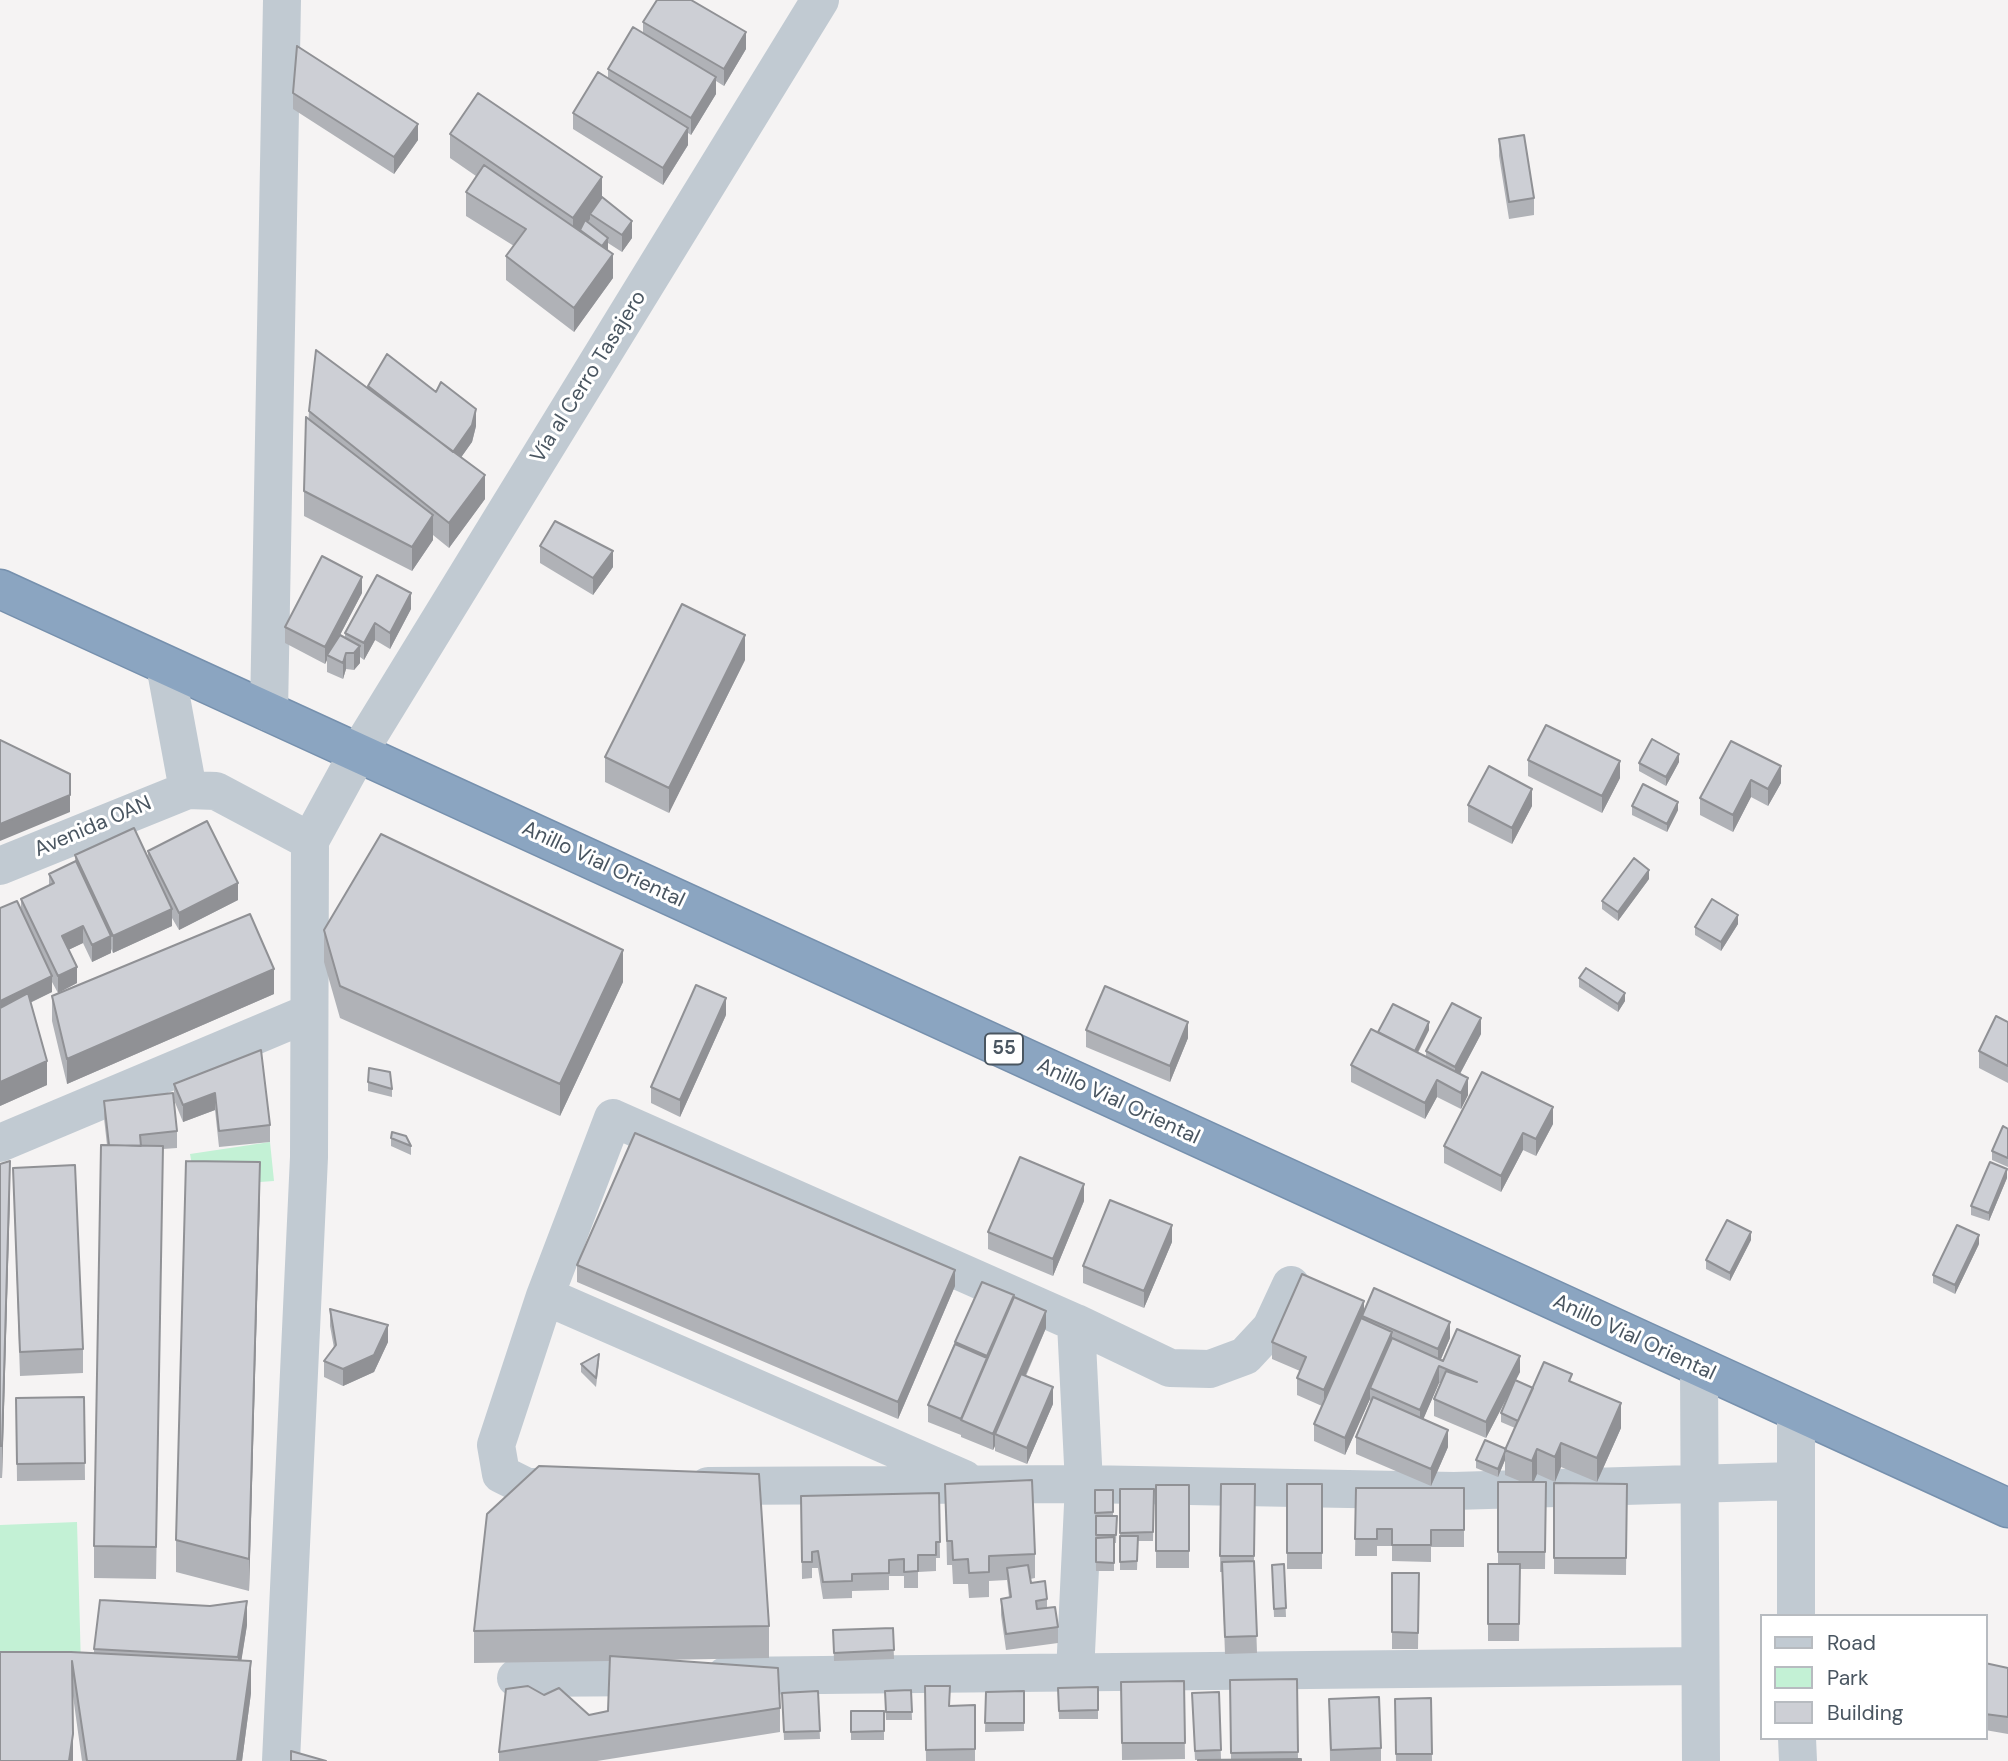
<!DOCTYPE html>
<html>
<head>
<meta charset="utf-8">
<style>
  body { margin:0 }
  #map { position:relative; width:2008px; height:1761px; overflow:hidden; background:#f5f3f3; font-family:"DM Sans",sans-serif }
  canvas { display:block }
  .legend { position:absolute; left:1760px; top:1614px; width:228px; height:126px; box-sizing:border-box; background:#fff; border:2px solid #b7bbc0; margin:0; padding:9px 12px; list-style:none; font-size:21px; color:#4a5661 }
  .legend li { display:flex; align-items:center; gap:14px; height:35px }
  .legend b { width:35px; border:2px solid #b7bbc0 }
</style>
</head>
<body>
<div id="map">
<canvas width="2008" height="1761"></canvas>
<ul class="legend">
<li><b style="height:9px;background:#c1cad2"></b>Road</li>
<li><b style="height:19px;background:#c3f1d5"></b>Park</li>
<li><b style="height:19px;background:#cdcfd5"></b>Building</li>
</ul>
</div>
<script>
const ctx = document.querySelector('canvas').getContext('2d');
ctx.lineJoin = 'round';
function paint(path, color) {
  ctx.fillStyle = color;
  ctx.fill(path, 'evenodd');
}
function shape(rows) {
  const path = new Path2D();
  for (const r of rows) {
    path.moveTo(r[0], r[1]);
    for (let i = 2; i < r.length; i += 2) path.lineTo(r[i], r[i + 1]);
  }
  return path;
}
function strokePath(path, color, width, dash) {
  ctx.strokeStyle = color;
  ctx.lineWidth = width;
  ctx.lineCap = dash ? 'butt' : 'round';
  ctx.setLineDash(dash || []);
  ctx.stroke(path);
}
function write(font, color, halo, rows, align = 'center') {
  ctx.font = font + ' "DM Sans",sans-serif';
  ctx.lineWidth = 6;
  ctx.setLineDash([]);
  ctx.textBaseline = 'middle';
  ctx.strokeStyle = halo;
  ctx.fillStyle = color;
  for (const [text, x, y, turn = 0] of rows) {
    ctx.save();
    ctx.translate(x, y);
    ctx.rotate((+turn || 0) * Math.PI / 180);
    ctx.textAlign = isNaN(turn) ? turn : align;
    if (halo) ctx.strokeText(text, 0, 0);
    ctx.fillText(text, 0, 0);
    ctx.restore();
  }
}
paint(shape([
  [270,1142,274,1181,217,1185,192,1165,190,1154],
  [77,1522,81,1666,0,1669,0,1525]
]), '#c3f1d5');
const highway = shape([
  [0,589,2008,1508]
]);
strokePath(highway, '#7690ad', 41);
strokePath(shape([
  [165,665,188,790,216,791,310,841],
  [269,712,282,0],
  [0,866,188,790],
  [0,1143,309,1013],
  [545,1296,964,1479],
  [1076,1323,1170,1368,1210,1369,1245,1356,1271,1328,1291,1285],
  [1699,1368,1701,1761],
  [708,1486,1084,1484,1454,1491,1794,1481],
  [570,1487,527,1487,501,1474,496,1445,545,1296,613,1118,1076,1323,1084,1484,1075,1673],
  [1796,1616,1796,1412],
  [725,1676,1700,1666],
  [516,1678,661,1677],
  [1797,1738,1798,1761],
  [281,1761,309,1157,310,841,358,753,820,0]
]), '#c1cad2', 38);
strokePath(highway, '#8ba5c1', 38);
paint(shape([
  [643,22,746,49,724,86,716,81,716,94,691,135,688,133,688,145,663,185,573,129,573,113,608,78,608,69,643,34],
  [293,93,418,140,394,174,293,109],
  [450,134,602,197,632,238,622,252,608,243,608,250,613,278,574,332,506,280,506,256,514,246,466,216,466,192,476,176,450,158],
  [1499,139,1534,198,1534,215,1509,219,1499,156],
  [368,386,476,426,472,442,461,457,485,499,449,548,433,535,433,540,412,571,304,516,304,491,309,411,368,389],
  [540,546,613,567,593,595,540,563],
  [362,593,340,635,345,638,345,633,411,609,390,649,375,640,364,660,360,657,360,663,354,670,346,669,343,679,327,672,327,660,325,664,285,643,285,627],
  [745,660,669,813,605,782,605,757],
  [1528,760,1620,778,1602,813,1528,776],
  [1679,762,1666,786,1639,771,1639,763],
  [1781,766,1781,783,1768,806,1751,797,1733,832,1700,815,1700,798],
  [1468,805,1532,806,1512,844,1468,822],
  [1632,806,1678,810,1667,832,1632,815],
  [148,851,238,900,179,930,172,918,172,926,113,953,111,949,111,953,92,962,83,943,68,950,77,983,58,993,52,982,52,992,30,1003,47,1085,0,1106,21,909,21,899,49,886,49,874,75,861,75,855,148,857],
  [1649,879,1618,921,1602,909,1602,901],
  [1738,924,1721,951,1695,935,1695,927],
  [324,930,623,982,560,1116,340,1018,324,962],
  [1579,978,1625,1001,1618,1012,1579,987],
  [274,994,67,1084,52,1021,52,996],
  [726,1015,680,1117,651,1103,651,1087],
  [2008,1022,2008,1083,1979,1068,1979,1051],
  [1086,1030,1188,1038,1170,1082,1086,1047],
  [1429,1030,1418,1053,1426,1057,1426,1051,1481,1034,1460,1074,1468,1095,1461,1109,1437,1097,1425,1119,1351,1082,1351,1065,1378,1032],
  [261,1050,270,1125,270,1142,219,1147,215,1110,183,1122,174,1100,174,1084],
  [368,1082,392,1089,392,1097,368,1091],
  [104,1101,177,1131,177,1148,163,1149,156,1579,94,1578,94,1546,107,1145,104,1118],
  [1553,1124,1536,1156,1523,1150,1501,1192,1444,1163,1444,1146],
  [2008,1129,2008,1167,1992,1160,1992,1151],
  [391,1138,411,1146,411,1155,391,1146],
  [0,1164,10,1193,2,1478,0,1478],
  [13,1168,83,1349,83,1373,20,1376],
  [2007,1178,1989,1221,1971,1215,1971,1206],
  [260,1194,249,1591,176,1572,176,1540],
  [1084,1201,1053,1276,988,1249,988,1232],
  [1751,1240,1730,1281,1706,1269,1706,1260],
  [1172,1242,1144,1308,1083,1283,1083,1266],
  [1979,1244,1955,1294,1933,1283,1933,1275],
  [577,1265,955,1286,898,1419,577,1282],
  [1014,1298,1046,1328,1026,1376,1053,1404,1027,1464,995,1451,995,1446,993,1450,961,1437,961,1433,961,1435,928,1422,928,1405,955,1342],
  [330,1309,388,1342,374,1372,343,1386,324,1377,324,1361,334,1348,330,1326],
  [1364,1310,1450,1338,1441,1359,1443,1361,1520,1372,1516,1380,1533,1388,1572,1382,1621,1428,1597,1482,1561,1467,1555,1482,1537,1474,1533,1482,1546,1482,1545,1569,1520,1569,1519,1641,1488,1641,1488,1564,1498,1564,1498,1482,1522,1482,1505,1475,1505,1460,1498,1477,1476,1468,1476,1460,1506,1449,1515,1428,1501,1422,1501,1413,1511,1390,1486,1438,1434,1416,1434,1399,1441,1383,1439,1383,1423,1419,1448,1447,1431,1486,1356,1454,1356,1437,1370,1405,1370,1399,1345,1455,1314,1441,1314,1424,1322,1406,1297,1395,1297,1378,1300,1371,1272,1359,1272,1342],
  [599,1363,596,1387,581,1372,581,1364],
  [84,1397,85,1480,17,1481,16,1398],
  [1554,1483,1627,1484,1626,1575,1554,1574],
  [945,1484,1035,1554,1035,1578,1030,1579,1031,1583,1047,1599,1047,1608,1058,1627,1058,1643,1006,1650,1001,1615,1001,1599,1009,1597,1007,1580,989,1581,989,1597,969,1598,968,1584,953,1584,952,1565,947,1565],
  [1221,1484,1255,1484,1254,1561,1257,1653,1225,1654,1222,1572,1220,1572],
  [1287,1484,1322,1484,1322,1569,1287,1569],
  [1156,1485,1189,1485,1189,1568,1156,1568],
  [1356,1488,1464,1488,1464,1547,1431,1547,1431,1562,1392,1561,1392,1546,1377,1546,1377,1556,1355,1556],
  [1120,1489,1154,1489,1153,1541,1138,1541,1137,1570,1120,1570],
  [1095,1490,1113,1490,1113,1516,1117,1516,1116,1543,1114,1543,1114,1571,1096,1571],
  [939,1493,940,1558,936,1558,936,1571,918,1572,918,1588,904,1588,904,1576,889,1576,889,1590,852,1591,852,1598,823,1599,818,1568,812,1568,812,1578,802,1579,801,1496],
  [1284,1564,1286,1617,1274,1617,1272,1565],
  [1392,1573,1419,1573,1418,1649,1392,1649],
  [247,1625,241,1661,251,1693,242,1761,82,1761,73,1696,73,1761,0,1652,94,1654,94,1649],
  [769,1626,769,1658,659,1660,780,1708,780,1732,597,1761,499,1761,499,1752,544,1695,589,1715,608,1711,610,1661,474,1663,474,1631],
  [893,1628,894,1659,834,1661,833,1630],
  [1985,1663,2008,1668,2008,1734,1985,1730],
  [1297,1679,1298,1759,1231,1760,1230,1680],
  [1184,1681,1185,1759,1122,1760,1121,1682],
  [925,1686,950,1706,975,1705,975,1761,926,1761],
  [1098,1687,1098,1719,1059,1719,1058,1688],
  [911,1690,912,1720,886,1720,885,1691],
  [818,1691,820,1739,784,1740,782,1693],
  [1024,1691,1024,1731,985,1732,986,1692],
  [1219,1692,1221,1759,1195,1760,1192,1693],
  [1431,1698,1432,1761,1396,1761,1395,1699],
  [1329,1699,1381,1748,1381,1761,1330,1761],
  [851,1711,884,1711,884,1740,851,1740]
]), '#b0b2b7');
paint(shape([
  [746,32,746,49,724,86,724,69],
  [716,77,716,94,691,135,691,118],
  [418,124,418,140,394,174,394,157],
  [688,128,688,145,663,185,663,168],
  [602,177,602,201,590,214,590,219,581,231,580,230,580,233,573,242,573,218],
  [632,221,632,238,622,252,622,235],
  [608,238,608,255,601,247],
  [613,254,613,278,574,332,574,308],
  [476,409,476,426,472,442,453,469,453,452],
  [485,475,485,499,449,548,449,523],
  [433,515,433,540,412,571,412,547],
  [613,551,613,567,593,595,593,578],
  [362,577,362,593,329,656,327,655,327,660,325,664,325,647],
  [411,593,411,609,390,649,390,633],
  [375,623,375,640,364,660,364,643],
  [745,635,745,660,669,813,669,788],
  [360,646,360,663,354,670,354,653],
  [346,653,346,669,343,679,343,663],
  [1679,754,1679,762,1666,786,1666,777],
  [1620,761,1620,778,1602,813,1602,796],
  [1781,766,1781,783,1768,806,1768,789],
  [1751,780,1751,797,1733,832,1733,815],
  [1532,789,1532,806,1512,844,1512,828],
  [70,795,70,812,0,841,0,824],
  [1678,802,1678,810,1667,832,1667,824],
  [1649,870,1649,879,1618,921,1618,912],
  [238,883,238,900,179,930,179,913],
  [172,909,172,926,113,953,113,936],
  [1738,915,1738,924,1721,951,1721,942],
  [83,926,83,943,62,953,62,936],
  [111,936,111,953,92,962,92,945],
  [623,950,623,982,560,1116,560,1084],
  [77,967,77,983,58,993,58,976],
  [274,969,274,994,67,1084,67,1059],
  [52,976,52,992,0,1017,0,1001],
  [1625,993,1625,1001,1618,1012,1618,1004],
  [726,998,726,1015,680,1117,680,1100],
  [1481,1018,1481,1034,1455,1083,1455,1067],
  [1188,1022,1188,1038,1170,1082,1170,1066],
  [1429,1022,1429,1030,1413,1061,1413,1053],
  [47,1061,47,1085,0,1106,0,1082],
  [1468,1078,1468,1095,1461,1109,1461,1093],
  [1437,1080,1437,1097,1425,1119,1425,1103],
  [215,1093,215,1110,183,1122,183,1105],
  [1553,1107,1553,1124,1536,1156,1536,1139],
  [1523,1133,1523,1150,1501,1192,1501,1176],
  [10,1161,10,1193,2,1478,2,1446],
  [260,1162,260,1194,249,1591,249,1559],
  [2007,1169,2007,1178,1989,1221,1989,1213],
  [1084,1184,1084,1201,1053,1276,1053,1259],
  [1172,1225,1172,1242,1144,1308,1144,1291],
  [1751,1232,1751,1240,1730,1281,1730,1273],
  [1979,1235,1979,1244,1955,1294,1955,1285],
  [955,1270,955,1286,898,1419,898,1402],
  [1014,1295,1014,1312,987,1373,987,1356],
  [1364,1301,1364,1317,1362,1316,1362,1323,1324,1407,1324,1390],
  [1046,1311,1046,1328,999,1436,995,1434,995,1446,993,1450,993,1434],
  [1450,1322,1450,1338,1438,1366,1438,1349],
  [388,1325,388,1342,374,1372,343,1386,343,1369],
  [1392,1332,1392,1349,1370,1388,1370,1399,1345,1455,1345,1438],
  [1520,1356,1520,1372,1486,1438,1486,1422],
  [987,1358,987,1374,961,1420,961,1435,961,1419],
  [1439,1366,1439,1383,1420,1427,1420,1410],
  [1053,1387,1053,1404,1027,1464,1027,1448],
  [1621,1403,1621,1428,1597,1482,1597,1458],
  [1448,1430,1448,1447,1431,1486,1431,1469],
  [1561,1443,1561,1467,1555,1482,1555,1457],
  [1537,1449,1537,1474,1532,1486,1532,1461],
  [1505,1452,1505,1460,1498,1477,1498,1469],
  [247,1601,247,1625,238,1682,238,1657],
  [251,1661,251,1693,242,1761,237,1761],
  [73,1734,73,1761,69,1761]
]), '#909195');
const building = shape([
  [657,0,691,0,746,32,724,69,643,22,657,0],
  [633,27,716,77,691,118,608,69,633,27],
  [297,46,418,124,394,157,293,93,297,46],
  [598,72,688,128,663,168,573,113,598,72],
  [478,93,602,177,573,218,450,134,478,93],
  [1524,135,1534,198,1509,202,1499,139,1524,135],
  [484,165,613,254,574,308,506,256,526,229,466,192,484,165],
  [602,197,632,221,622,235,590,214,602,197],
  [585,220,608,238,602,246,580,230,585,220],
  [316,350,485,475,449,523,309,411,316,350],
  [387,354,436,392,441,382,476,409,472,425,453,452,368,386,387,354],
  [306,417,433,515,412,547,304,491,306,417],
  [555,521,613,551,593,578,540,546,555,521],
  [322,556,362,577,325,647,285,627,322,556],
  [377,575,411,593,390,633,375,623,364,643,345,633,377,575],
  [682,604,745,635,669,788,605,757,682,604],
  [340,635,360,646,354,653,346,653,343,663,327,655,340,635],
  [1546,725,1620,761,1602,796,1528,760,1546,725],
  [1652,739,1679,754,1666,777,1639,763,1652,739],
  [0,740,70,774,70,795,0,824,0,740],
  [1731,741,1781,766,1768,789,1751,780,1733,815,1700,798,1731,741],
  [1489,766,1532,789,1512,828,1468,805,1489,766],
  [1643,784,1678,802,1667,824,1632,806,1643,784],
  [207,821,238,883,179,913,148,851,207,821],
  [134,828,172,909,113,936,75,855,134,828],
  [381,834,623,950,560,1084,340,986,324,930,381,834],
  [1634,858,1649,870,1618,912,1602,901,1634,858],
  [76,861,111,936,92,945,83,926,62,936,77,967,58,976,21,899,54,883,49,874,76,861],
  [1712,899,1738,915,1721,942,1695,927,1712,899],
  [17,901,52,976,0,1001,0,908,17,901],
  [250,914,274,969,67,1059,52,996,250,914],
  [1586,968,1625,993,1618,1004,1579,978,1586,968],
  [696,985,726,998,680,1100,651,1087,696,985],
  [1105,986,1188,1022,1170,1066,1086,1030,1105,986],
  [28,993,47,1061,0,1082,0,1008,28,993],
  [1452,1003,1481,1018,1455,1067,1426,1051,1452,1003],
  [1393,1004,1429,1022,1415,1051,1378,1032,1393,1004],
  [1996,1016,2008,1022,2008,1066,1979,1051,1996,1016],
  [1371,1029,1468,1078,1461,1093,1437,1080,1425,1103,1351,1065,1371,1029],
  [261,1050,270,1125,219,1131,215,1093,183,1105,174,1084,261,1050],
  [369,1068,390,1072,392,1089,368,1082,369,1068],
  [1482,1072,1553,1107,1536,1139,1523,1133,1501,1176,1444,1146,1482,1072],
  [173,1093,177,1131,140,1135,141,1146,109,1145,104,1101,173,1093],
  [2003,1126,2008,1129,2008,1158,1992,1151,2003,1126],
  [392,1132,406,1136,411,1146,391,1138,392,1132],
  [635,1133,955,1270,898,1402,577,1265,635,1133],
  [101,1145,163,1146,156,1547,94,1546,101,1145],
  [1020,1157,1084,1184,1053,1259,988,1232,1020,1157],
  [10,1161,2,1446,0,1446,0,1164,10,1161],
  [186,1161,260,1162,249,1559,176,1540,186,1161],
  [1990,1162,2007,1169,1989,1213,1971,1206,1990,1162],
  [75,1165,83,1349,20,1352,13,1168,75,1165],
  [1110,1200,1172,1225,1144,1291,1083,1266,1110,1200],
  [1727,1220,1751,1232,1730,1273,1706,1260,1727,1220],
  [1957,1225,1979,1235,1955,1285,1933,1275,1957,1225],
  [1302,1274,1364,1301,1324,1390,1297,1378,1306,1357,1272,1342,1302,1274],
  [982,1282,1014,1295,987,1356,955,1342,982,1282],
  [1374,1288,1450,1322,1438,1349,1362,1316,1374,1288],
  [1014,1297,1046,1311,993,1434,961,1420,1014,1297],
  [330,1309,388,1325,374,1355,343,1369,324,1361,336,1345,330,1309],
  [1361,1318,1392,1332,1345,1438,1314,1424,1361,1318],
  [1457,1329,1520,1356,1486,1422,1434,1399,1446,1371,1477,1382,1439,1366,1420,1410,1370,1388,1392,1338,1443,1361,1457,1329],
  [955,1344,987,1358,961,1419,928,1405,955,1344],
  [599,1354,596,1378,581,1364,599,1354],
  [1544,1362,1572,1374,1569,1381,1621,1403,1597,1458,1561,1443,1555,1457,1537,1449,1532,1461,1505,1450,1544,1362],
  [1021,1374,1053,1387,1027,1448,995,1434,1021,1374],
  [1515,1380,1533,1388,1518,1421,1501,1413,1515,1380],
  [84,1397,85,1463,17,1464,16,1398,84,1397],
  [1373,1397,1448,1430,1431,1469,1356,1437,1373,1397],
  [1485,1440,1506,1449,1498,1469,1476,1460,1485,1440],
  [539,1466,759,1474,769,1626,474,1631,487,1514,539,1466],
  [1032,1480,1035,1554,989,1556,989,1572,969,1573,968,1559,953,1560,952,1541,947,1541,945,1484,1032,1480],
  [1498,1482,1546,1482,1545,1552,1498,1552,1498,1482],
  [1554,1483,1627,1484,1626,1558,1554,1558,1554,1483],
  [1221,1484,1255,1484,1254,1556,1220,1556,1221,1484],
  [1287,1484,1322,1484,1322,1553,1287,1553,1287,1484],
  [1156,1485,1189,1485,1189,1551,1156,1551,1156,1485],
  [1356,1488,1464,1488,1464,1530,1431,1530,1431,1545,1392,1545,1392,1529,1377,1529,1377,1539,1355,1539,1356,1488],
  [1120,1489,1154,1489,1153,1532,1120,1533,1120,1489],
  [1095,1490,1113,1490,1113,1512,1095,1513,1095,1490],
  [939,1493,940,1542,936,1542,936,1555,918,1555,918,1571,904,1572,904,1559,889,1560,889,1573,852,1574,852,1581,823,1582,818,1551,812,1552,812,1562,802,1562,801,1496,939,1493],
  [1096,1516,1117,1516,1116,1535,1096,1535,1096,1516],
  [1120,1536,1138,1536,1137,1561,1120,1562,1120,1536],
  [1114,1537,1114,1563,1096,1562,1096,1538,1114,1537],
  [1254,1561,1257,1636,1225,1637,1222,1562,1254,1561],
  [1284,1564,1286,1608,1274,1609,1272,1565,1284,1564],
  [1488,1564,1520,1564,1519,1624,1488,1624,1488,1564],
  [1028,1565,1031,1583,1045,1581,1047,1599,1036,1601,1037,1609,1055,1607,1058,1627,1006,1634,1001,1599,1011,1597,1007,1568,1028,1565],
  [1392,1573,1419,1573,1418,1633,1392,1632,1392,1573],
  [100,1600,210,1606,247,1601,238,1657,94,1649,100,1600],
  [893,1628,894,1650,834,1653,833,1630,893,1628],
  [0,1652,71,1652,251,1661,237,1761,87,1761,72,1661,73,1734,69,1761,0,1761,0,1652],
  [610,1656,778,1668,780,1708,499,1752,506,1689,528,1686,544,1695,559,1688,589,1715,608,1711,610,1656],
  [1985,1663,2008,1668,2008,1717,1985,1714,1985,1663],
  [1297,1679,1298,1752,1231,1753,1230,1680,1297,1679],
  [1184,1681,1185,1743,1122,1743,1121,1682,1184,1681],
  [925,1686,950,1686,949,1706,975,1705,975,1749,926,1750,925,1686],
  [1098,1687,1098,1710,1059,1711,1058,1688,1098,1687],
  [911,1690,912,1712,886,1712,885,1691,911,1690],
  [818,1691,820,1731,784,1732,782,1693,818,1691],
  [1024,1691,1024,1723,985,1723,986,1692,1024,1691],
  [1219,1692,1221,1750,1195,1751,1192,1693,1219,1692],
  [1379,1697,1381,1748,1331,1750,1329,1699,1379,1697],
  [1431,1698,1432,1754,1396,1754,1395,1699,1431,1698],
  [851,1711,884,1711,884,1731,851,1732,851,1711],
  [291,1751,326,1761,291,1761,291,1751],
  [1301,1759,1301,1761,1198,1761,1198,1760,1301,1759]
]);
paint(building, '#cdcfd5');
strokePath(building, '#909195', 2);
for (const [x, y, w] of [
  [1004,1049,38]
]) {
  const box = new Path2D();
  box.roundRect(x - w / 2, y - 15.5, w, 31, 5);
  ctx.fillStyle = '#fff';
  ctx.fill(box);
  strokePath(box, '#4a5661', 2);
}
write('bold 19px', '#4a5661', null, [
  ["55",1004,1049]
]);
write('21px', '#4a5661', '#fff', [
  ["Vía al Cerro Tasajero",589,377,-58],
  ["Avenida 0AN",93,827,-23],
  ["Anillo Vial Oriental",603,865,25],
  ["Anillo Vial Oriental",1118,1102,25],
  ["Anillo Vial Oriental",1634,1338,25]
]);
</script>
</body>
</html>
